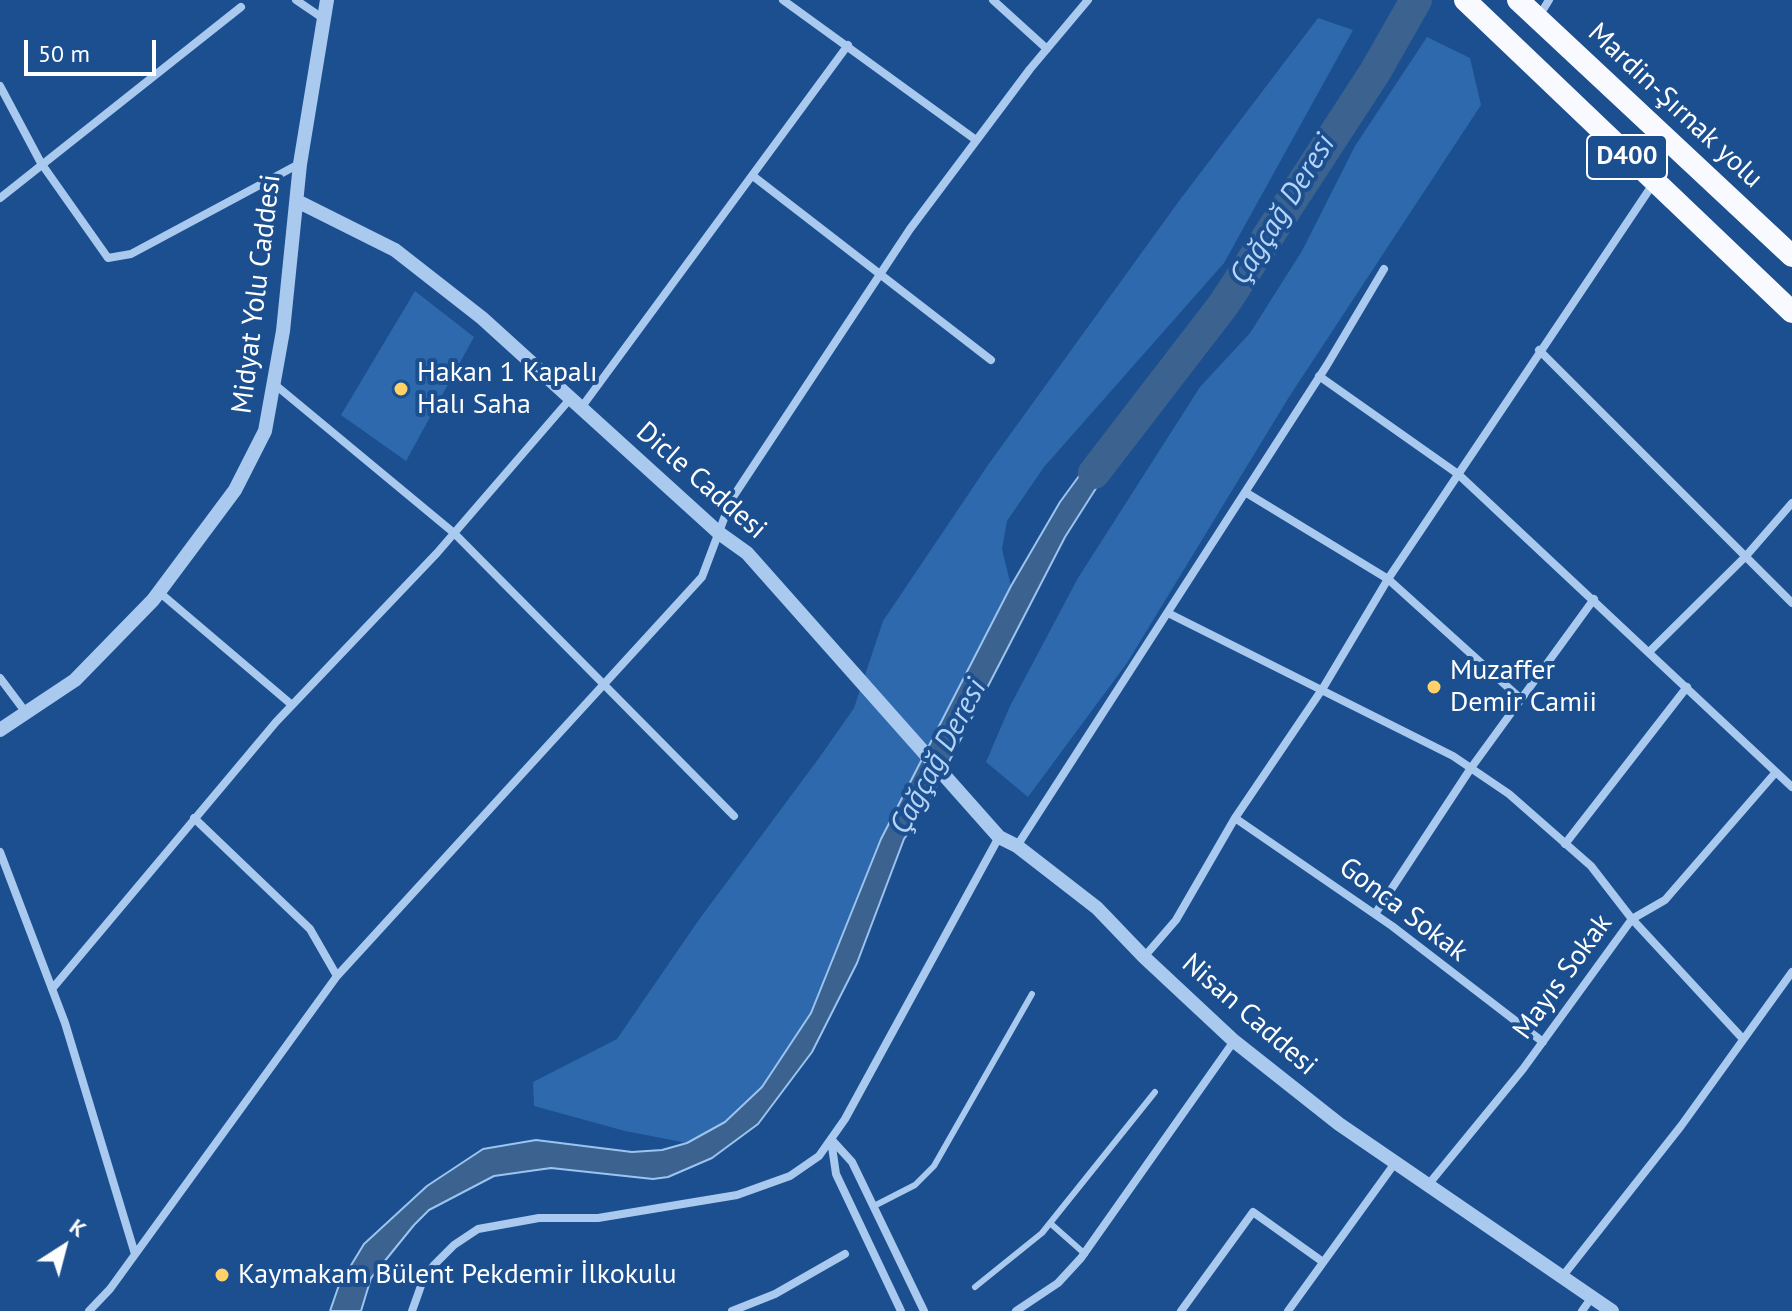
<!DOCTYPE html>
<html>
<head>
<meta charset="utf-8">
<style>
  body { margin:0 }
  #map { position:relative; width:1792px; height:1311px; overflow:hidden; background:#1b4f8f; font-family:"PT Sans",sans-serif }
  canvas { display:block }
  .north { position:absolute; left:24px; top:1207px; width:80px; height:80px; -webkit-text-stroke:6px #1b4f8f; paint-order:stroke; rotate:36deg; font-size:22px; font-weight:700; line-height:32px; text-align:center; color:#fff }
  .north::after { content:''; display:block; margin:auto; width:28px; height:36px; background:#fff; clip-path:polygon(50% 0,100% 100%,50% 72%,0 100%) }
  .scale { position:absolute; left:24px; top:40px; width:132px; height:36px; box-sizing:border-box; border:4px solid #fff; border-top:0; padding-left:10px; font-size:24px; line-height:28px; white-space:nowrap; color:#fff; -webkit-text-stroke:6px #1b4f8f; paint-order:stroke }
</style>
</head>
<body>
<div id="map">
<canvas width="1792" height="1311"></canvas>
<div class="north">K</div>
<div class="scale">50 m</div>
</div>
<script>
const ctx = document.querySelector('canvas').getContext('2d');
ctx.lineJoin = 'round';
function paint(path, color) {
  ctx.fillStyle = color;
  ctx.fill(path, 'evenodd');
}
function shape(rows) {
  const path = new Path2D();
  for (const r of rows) {
    path.moveTo(r[0], r[1]);
    for (let i = 2; i < r.length; i += 2) path.lineTo(r[i], r[i + 1]);
  }
  return path;
}
function strokePath(path, color, width, dash) {
  ctx.strokeStyle = color;
  ctx.lineWidth = width;
  ctx.lineCap = dash ? 'butt' : 'round';
  ctx.setLineDash(dash || []);
  ctx.stroke(path);
}
function write(font, color, halo, rows, align = 'center') {
  ctx.font = font + ' "PT Sans",sans-serif';
  ctx.lineWidth = 8;
  ctx.setLineDash([]);
  ctx.textBaseline = 'middle';
  ctx.strokeStyle = halo;
  ctx.fillStyle = color;
  for (const [text, x, y, turn = 0] of rows) {
    ctx.save();
    ctx.translate(x, y);
    ctx.rotate((+turn || 0) * Math.PI / 180);
    ctx.textAlign = isNaN(turn) ? turn : align;
    if (halo) ctx.strokeText(text, 0, 0);
    ctx.fillText(text, 0, 0);
    ctx.restore();
  }
}
paint(shape([
  [1318,18,1353,30,1224,263,1044,467,1007,521,1002,549,1011,586,881,839,811,1013,784,1059,762,1087,725,1122,687,1143,625,1131,534,1106,533,1082,617,1039,698,921,819,758,854,708,883,621,988,465,1179,201],
  [1427,37,1470,58,1481,105,1289,397,1127,663,1028,797,986,762,1010,706,1078,578,1200,387,1250,333,1302,251,1355,146],
  [415,291,474,337,406,461,341,415]
]), '#2e69ad');
const water = shape([
  [1106,439,1119,439,1121,449,1065,537,923,812,904,839,857,963,812,1052,758,1124,712,1158,668,1177,653,1179,551,1168,494,1176,429,1210,414,1225,371,1278,361,1311,330,1311,339,1285,364,1244,427,1186,483,1149,536,1140,632,1152,662,1150,687,1143,725,1122,762,1087,811,1013,881,839,1011,586,1060,502,1106,439]
]);
paint(water, '#3c6290');
strokePath(water, '#9cc4f0', 2);
strokePath(shape([
  [1094,473,1224,304,1375,72,1416,0]
]), '#3c6290', 32);
strokePath(shape([
  [874,1206,915,1185,934,1166,1032,994],
  [1050,1223,1085,1254],
  [975,1287,1042,1233,1155,1092]
]), '#a9c9ee', 6);
strokePath(shape([
  [296,0,324,19],
  [783,0,976,140],
  [993,0,1047,49],
  [1538,18,1549,0],
  [0,86,41,163,108,258,131,254,299,164],
  [753,176,991,360],
  [0,198,241,7],
  [1539,350,1792,603],
  [1319,376,1458,474,1792,787],
  [273,383,454,533,734,816],
  [581,408,848,45],
  [1245,492,1388,579,1521,699],
  [159,592,292,705],
  [1168,613,1453,756,1509,794,1591,866,1632,919,1743,1039],
  [1649,652,1746,556,1792,503],
  [0,678,27,714],
  [194,818,310,929,337,976],
  [1235,818,1392,926,1543,1042],
  [1565,844,1687,687],
  [1017,846,1327,365,1384,269],
  [0,852,65,1023,135,1254],
  [1375,914,1471,768,1594,599],
  [1144,957,1176,920,1235,818,1323,688,1388,579,1653,184],
  [52,989,276,722,437,553,570,399],
  [831,1139,852,1162,924,1311],
  [831,1140,836,1174,901,1311],
  [1428,1185,1523,1069,1632,919,1665,900,1776,772],
  [1562,1277,1681,1126,1792,972],
  [89,1311,110,1289,337,976,702,577,731,500,910,229,1030,69,1088,0],
  [412,1311,422,1283,434,1265,454,1245,478,1229,539,1218,598,1218,737,1195,790,1176,819,1156,845,1119,999,837],
  [732,1311,775,1294,845,1254],
  [1016,1311,1058,1283,1081,1258,1234,1041],
  [1181,1311,1253,1212,1323,1262],
  [1288,1311,1395,1163],
  [1582,1311,1592,1297]
]), '#a9c9ee', 8);
strokePath(shape([
  [299,202,395,250,482,318,719,533,747,553,999,837,1017,846,1097,908,1144,957,1234,1041,1339,1124,1612,1311],
  [0,730,75,680,153,600,235,490,265,431,283,331,300,164,327,0]
]), '#a9c9ee', 14);
strokePath(shape([
  [1465,0,1792,312],
  [1518,0,1792,256]
]), '#f8faff', 22);
for (const [x, y, r, color] of [
  [401,389,8,"#ffd166"],
  [1434,687,8,"#ffd166"],
  [222,1275,8,"#ffd166"]
]) {
  const dot = new Path2D();
  dot.arc(x, y, r, 0, 2 * Math.PI);
  ctx.fillStyle = color;
  ctx.fill(dot);
  strokePath(dot, '#1b4f8f', 3);
}
for (const [x, y, w] of [
  [1627,157,80]
]) {
  const box = new Path2D();
  box.roundRect(x - w / 2, y - 22, w, 44, 6);
  ctx.fillStyle = '#1b4f8f';
  ctx.fill(box);
  strokePath(box, '#fff', 2);
}
write('bold 26px', '#fff', null, [
  ["D400",1627,157]
]);
write('28px', '#fff', '#1b4f8f', [
  ["Mardin-Şırnak yolu",1675,106,43],
  ["Midyat Yolu Caddesi",257,294,-83],
  ["Dicle Caddesi",701,481,41],
  ["Gonca Sokak",1403,910,37],
  ["Mayıs Sokak",1563,977,-54],
  ["Nisan Caddesi",1249,1015,41]
]);
write('28px', '#fff', '#1b4f8f', [
  ["Hakan 1 Kapalı",417,373],
  ["Halı Saha",417,405],
  ["Muzaffer",1450,671],
  ["Demir Camii",1450,703],
  ["Kaymakam Bülent Pekdemir İlkokulu",238,1275]
], 'left');
write('italic 30px', '#b5d3f5', '#1b4f8f', [
  ["Çağçağ Deresi",1283,210,-58],
  ["Çağçağ Deresi",939,757,-62]
]);
</script>
</body>
</html>
